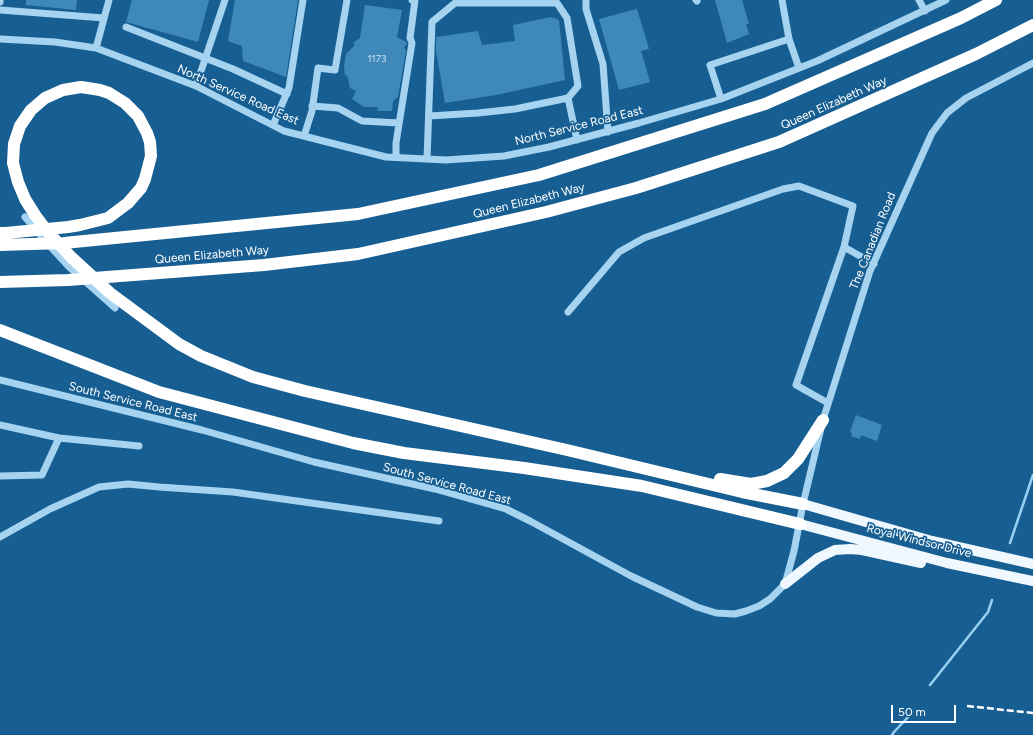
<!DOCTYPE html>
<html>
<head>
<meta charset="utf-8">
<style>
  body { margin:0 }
  #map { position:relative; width:1033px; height:735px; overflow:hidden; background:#175f92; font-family:Figtree,sans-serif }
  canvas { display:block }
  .scale { position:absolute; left:891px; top:705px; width:65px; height:18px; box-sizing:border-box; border:2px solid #fff; border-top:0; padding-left:5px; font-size:12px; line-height:14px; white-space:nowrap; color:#fff; -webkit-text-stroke:3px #175f92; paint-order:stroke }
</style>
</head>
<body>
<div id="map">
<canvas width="1033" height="735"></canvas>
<div class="scale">50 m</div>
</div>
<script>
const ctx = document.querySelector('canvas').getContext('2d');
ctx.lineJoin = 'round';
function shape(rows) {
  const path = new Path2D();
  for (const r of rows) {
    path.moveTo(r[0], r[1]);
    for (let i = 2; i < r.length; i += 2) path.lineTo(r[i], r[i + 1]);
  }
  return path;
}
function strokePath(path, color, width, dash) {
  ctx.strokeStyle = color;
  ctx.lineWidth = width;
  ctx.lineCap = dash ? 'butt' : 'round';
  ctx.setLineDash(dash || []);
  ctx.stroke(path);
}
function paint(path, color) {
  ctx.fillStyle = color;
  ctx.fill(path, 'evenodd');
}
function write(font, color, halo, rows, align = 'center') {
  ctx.font = font + ' Figtree,sans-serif';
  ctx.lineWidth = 3.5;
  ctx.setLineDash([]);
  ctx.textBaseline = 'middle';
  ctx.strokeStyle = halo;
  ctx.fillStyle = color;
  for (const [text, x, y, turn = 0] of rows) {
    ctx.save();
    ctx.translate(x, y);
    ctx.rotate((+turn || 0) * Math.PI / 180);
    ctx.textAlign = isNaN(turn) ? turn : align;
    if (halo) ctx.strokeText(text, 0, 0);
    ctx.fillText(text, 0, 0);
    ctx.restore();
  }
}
strokePath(shape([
  [1010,543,1033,475],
  [930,685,988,612,992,600],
  [892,735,894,732,910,715]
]), '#98d0f3', 2.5);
paint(shape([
  [26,0,77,0,76,10,26,5],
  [132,0,209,0,198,42,126,22],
  [235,0,298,0,286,77,243,61,242,46,228,41],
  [715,0,742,0,749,24,746,24,749,34,727,43],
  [365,5,402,10,397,37,406,42,407,44,404,47,406,50,398,97,393,101,392,111,377,111,378,107,364,107,352,99,356,91,350,88,347,75,345,76,344,66,346,54,355,45,353,43,360,38],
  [637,9,649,49,641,51,650,82,619,90,599,19],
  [551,17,559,20,565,80,496,95,445,103,436,51,436,37,478,31,482,45,515,41,513,25],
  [856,415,882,425,877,441,861,435,860,439,851,436,852,433,850,432]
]), '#3f89ba');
strokePath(shape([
  [586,0,586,9,603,64,608,132],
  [696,0,697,1],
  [782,0,789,39,799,68],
  [919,0,925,11],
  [0,2,0,0],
  [0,10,104,18],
  [126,27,233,69,287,94],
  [0,39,55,42,96,48,196,86,284,131,386,157,446,160,504,156,549,147,639,123,721,99,817,61,946,0],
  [96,48,109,0],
  [196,86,225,0],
  [721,99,710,65,789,39],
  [312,106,338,108,362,121,399,123],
  [429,116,478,113,515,109,568,98],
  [273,125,289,88,303,0],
  [304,136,312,111,318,68,335,70,347,0],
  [396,157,396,143,412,43,410,38,415,0,412,0],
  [427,159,432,22,455,3,557,3,567,18,578,86,568,98,577,140],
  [25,217,47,243,69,267,115,308],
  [844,247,874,264],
  [568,312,619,252,644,238,783,189,799,186,853,206,844,247,796,385,828,403],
  [0,380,202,430,314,462,435,489,506,509,530,521,631,576,697,607,716,613,735,614,746,611,759,606,770,599,785,584,794,551,803,504,823,420,870,271,932,133,947,113,966,98,1033,63],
  [0,425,59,438],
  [0,476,42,475,59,438,139,446],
  [0,537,50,509,99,487,128,484,159,487,233,492,439,521]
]), '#a5d3f0', 7);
strokePath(shape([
  [803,504,932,541,1033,564],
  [800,524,947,563,1033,581],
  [785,584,818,558,835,550,850,549,862,550,921,563]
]), '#eff7ff', 10);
strokePath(shape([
  [0,233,6,233,68,227,80,225,108,218,128,203,141,188,145,179,151,156,150,142,147,133,138,116,125,103,109,93,100,90,81,87,63,90,45,98,31,110,20,126,14,144,13,163,18,182,25,199,35,215,47,231,71,257,110,293,179,344,201,356,253,377,305,391,567,450,742,492,803,504],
  [0,245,64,243,358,214,539,175,765,104,961,18,996,0],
  [0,282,68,280,264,265,358,254,546,212,636,188,779,142,976,54,1033,25],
  [0,330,159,392,353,443,404,453,524,468,642,486,800,524],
  [720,479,751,484,767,481,784,473,798,459,823,420]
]), '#fff', 12);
strokePath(shape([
  [967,706,1033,713]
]), '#fff', 2.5, [7, 3]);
write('10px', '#cfe2ee', null, [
  ["1173",377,59]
]);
write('12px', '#fff', '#175f92', [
  ["North Service Road East",238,95,24],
  ["Queen Elizabeth Way",834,103,-24],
  ["North Service Road East",579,126,-14],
  ["Queen Elizabeth Way",529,201,-14],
  ["The Canadian Road",873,241,-68],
  ["Queen Elizabeth Way",212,255,-5],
  ["South Service Road East",133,402,14],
  ["South Service Road East",447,484,15],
  ["Royal Windsor Drive",919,541,14]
]);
</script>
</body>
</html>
